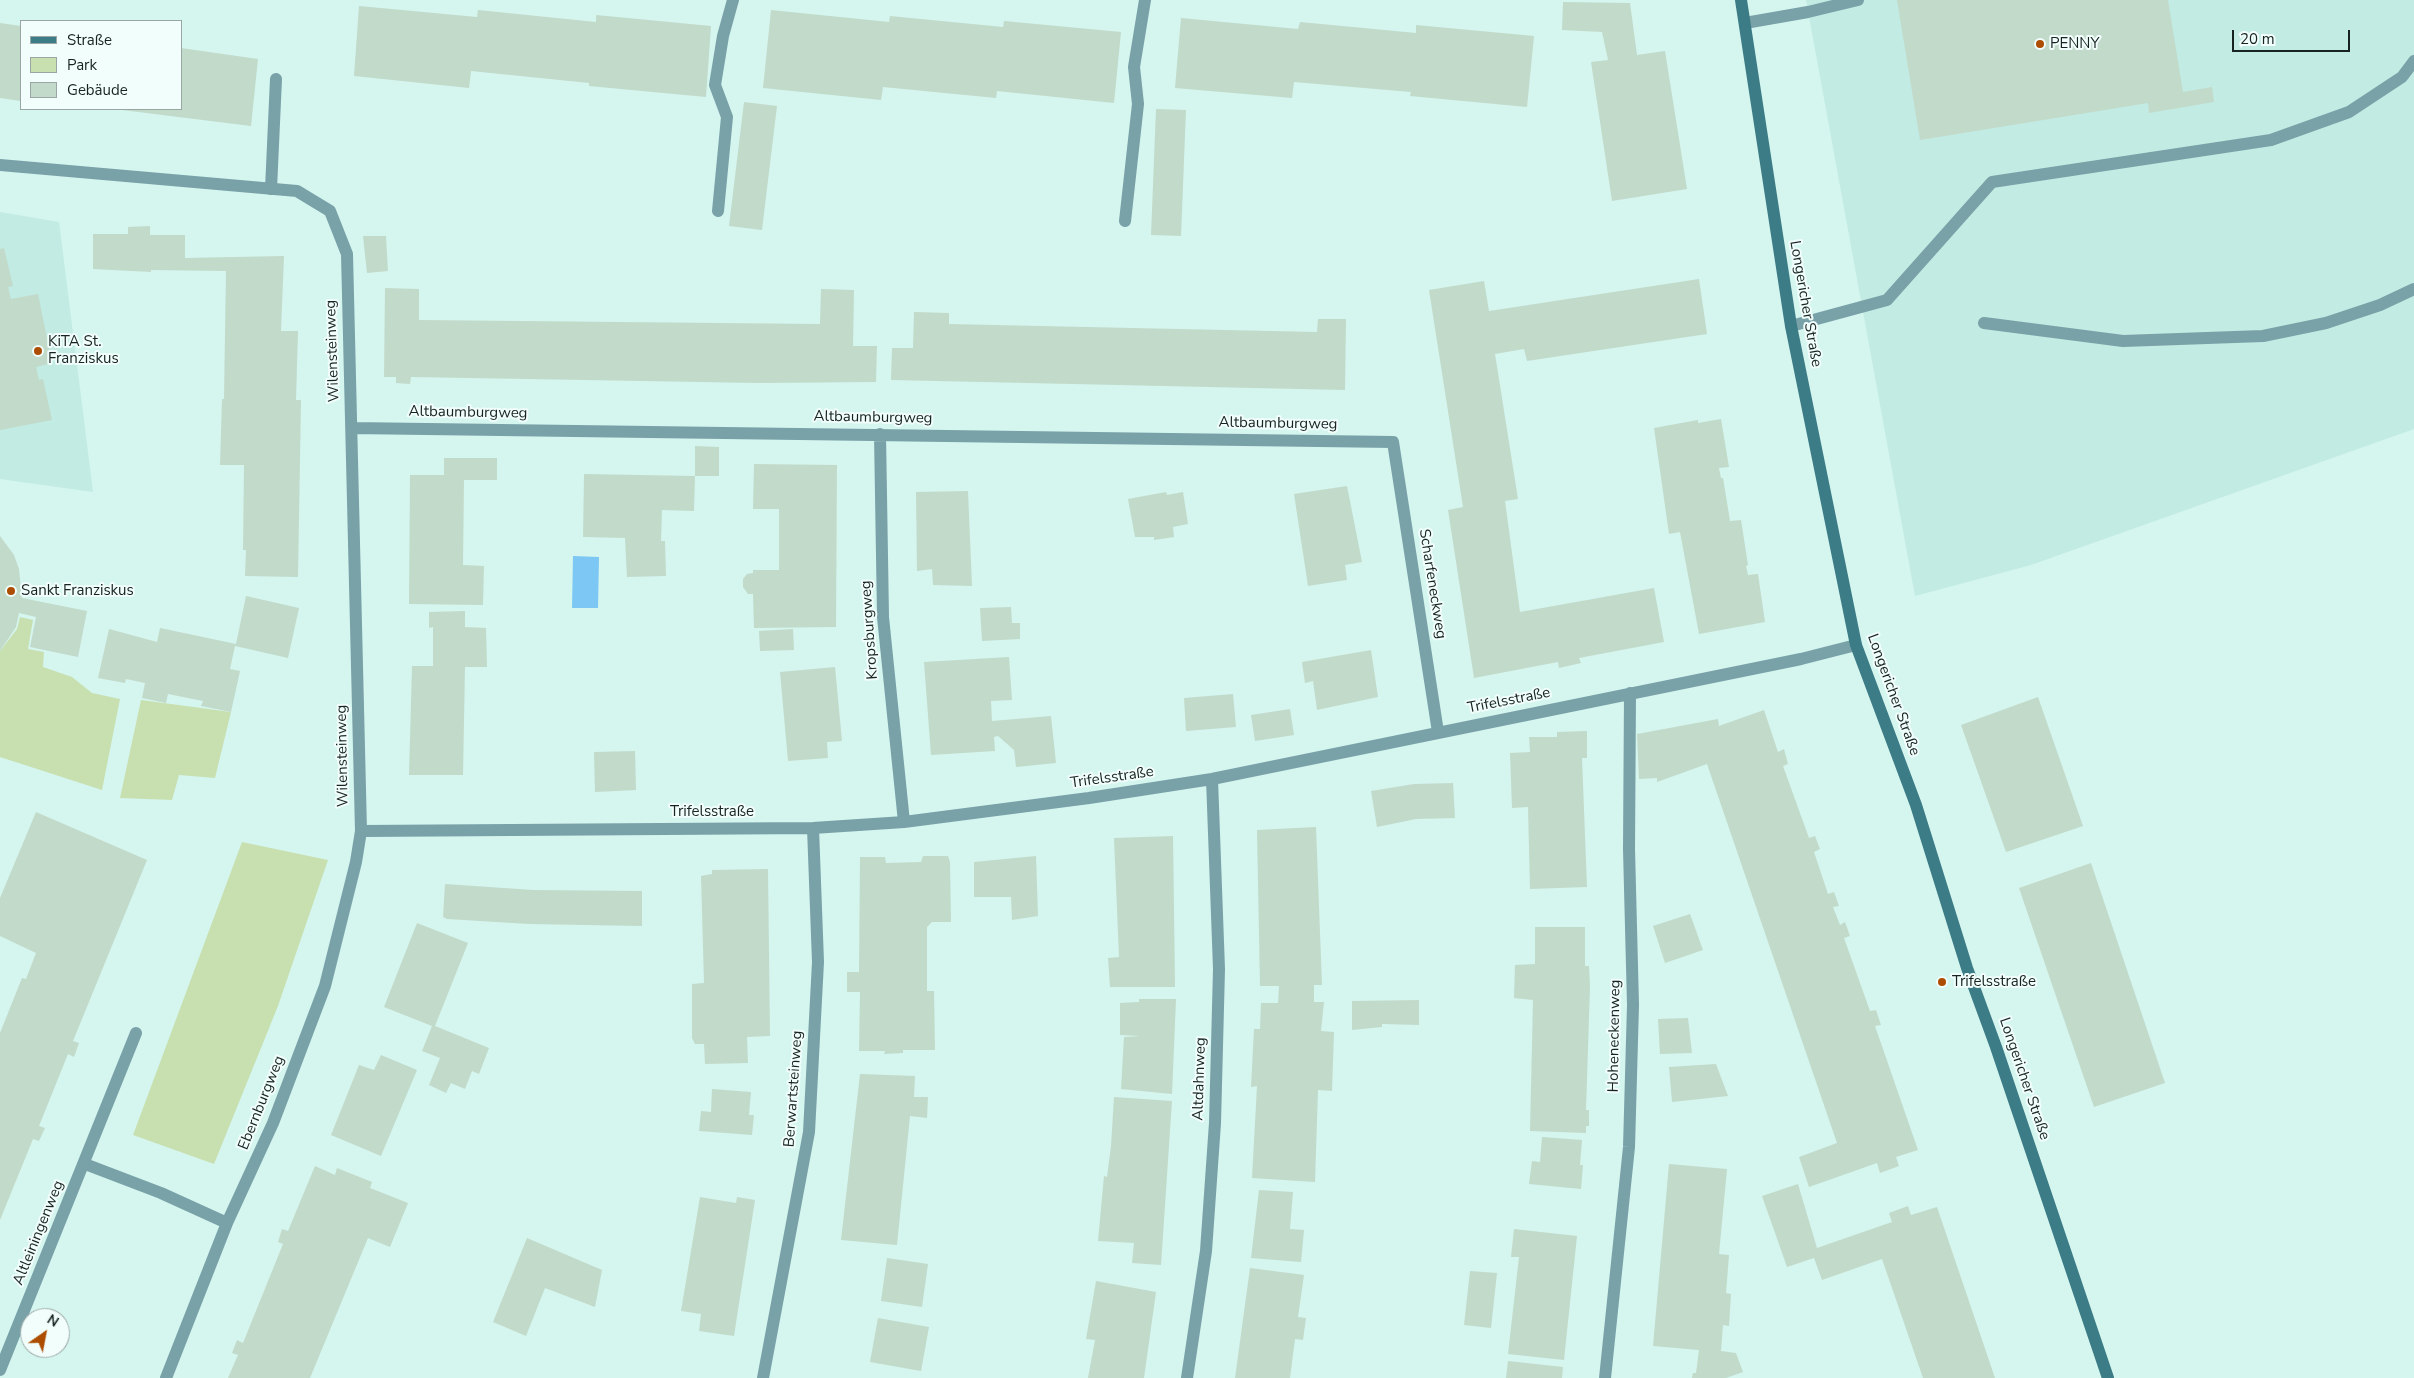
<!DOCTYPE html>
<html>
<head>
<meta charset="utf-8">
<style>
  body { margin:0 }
  #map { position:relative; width:2414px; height:1378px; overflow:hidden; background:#d5f5ef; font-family:"Nunito Sans",sans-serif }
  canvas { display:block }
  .legend { position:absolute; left:20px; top:20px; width:162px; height:90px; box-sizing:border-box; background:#f1fefb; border:1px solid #9aa6a4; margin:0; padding:6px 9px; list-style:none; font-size:15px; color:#172321 }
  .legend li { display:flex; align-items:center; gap:10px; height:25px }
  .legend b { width:25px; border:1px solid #9aa6a4 }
  .north { position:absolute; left:20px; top:1308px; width:50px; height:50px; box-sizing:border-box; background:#f1fefb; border:1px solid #9aa6a4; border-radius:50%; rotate:33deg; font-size:14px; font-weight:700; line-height:20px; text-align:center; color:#172321 }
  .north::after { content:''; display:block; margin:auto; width:18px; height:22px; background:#ac4d00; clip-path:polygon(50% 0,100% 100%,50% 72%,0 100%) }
  .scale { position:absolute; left:2232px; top:30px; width:118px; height:22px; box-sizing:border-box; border:2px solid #172321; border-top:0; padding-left:6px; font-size:15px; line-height:18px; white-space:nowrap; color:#172321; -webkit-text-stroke:4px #f1fefb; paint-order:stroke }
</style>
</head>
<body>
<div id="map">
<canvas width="2414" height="1378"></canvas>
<ul class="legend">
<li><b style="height:6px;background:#3c7c86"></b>Straße</li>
<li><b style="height:14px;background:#c8e0b0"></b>Park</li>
<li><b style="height:14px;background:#c2daca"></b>Gebäude</li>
</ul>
<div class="north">N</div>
<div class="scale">20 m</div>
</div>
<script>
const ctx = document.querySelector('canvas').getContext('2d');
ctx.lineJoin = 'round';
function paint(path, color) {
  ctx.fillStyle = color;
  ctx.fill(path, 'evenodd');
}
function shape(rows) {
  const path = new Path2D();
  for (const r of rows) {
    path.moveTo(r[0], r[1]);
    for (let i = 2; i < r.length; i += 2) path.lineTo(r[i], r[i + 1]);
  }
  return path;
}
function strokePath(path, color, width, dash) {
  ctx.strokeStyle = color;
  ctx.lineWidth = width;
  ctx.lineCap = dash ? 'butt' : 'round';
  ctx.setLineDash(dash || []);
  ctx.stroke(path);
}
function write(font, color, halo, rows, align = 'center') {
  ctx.font = font + ' "Nunito Sans",sans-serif';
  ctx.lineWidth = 4;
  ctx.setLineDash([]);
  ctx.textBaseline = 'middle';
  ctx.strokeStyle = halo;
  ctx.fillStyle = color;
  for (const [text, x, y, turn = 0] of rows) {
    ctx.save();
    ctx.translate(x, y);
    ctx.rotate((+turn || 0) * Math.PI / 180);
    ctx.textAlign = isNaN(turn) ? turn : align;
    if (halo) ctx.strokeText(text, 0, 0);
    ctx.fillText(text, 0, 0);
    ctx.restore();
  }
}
paint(shape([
  [1806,0,2414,0,2414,429,2031,565,1915,596],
  [0,212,59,222,93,492,0,479]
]), '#c2ebe3');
paint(shape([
  [20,617,33,620,28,649,44,652,43,667,72,677,92,693,120,699,102,790,0,757,0,651,17,629],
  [141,700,231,712,215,778,179,775,172,800,120,798],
  [242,842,328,860,278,1006,214,1164,133,1135]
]), '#c8e0b0');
paint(shape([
  [573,556,599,557,598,608,572,608]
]), '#7cc7f4');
paint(shape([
  [1897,0,2168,0,2183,92,2212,87,2214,102,2149,113,2148,103,1920,140],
  [1563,2,1630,3,1637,55,1665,51,1687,189,1612,201,1591,62,1608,60,1602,32,1562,30],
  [359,6,477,17,478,10,596,22,596,15,711,26,706,97,589,86,589,83,471,71,469,88,354,76],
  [771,10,889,22,890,16,1003,27,1004,21,1121,32,1114,103,997,91,996,98,883,87,881,100,763,88],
  [1181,18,1298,29,1300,22,1416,33,1416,25,1534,36,1527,107,1410,96,1411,92,1294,82,1292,98,1175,88],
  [0,23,21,26,21,101,0,98],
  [181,48,258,59,251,126,122,110,181,109],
  [744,102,777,106,762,230,729,226],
  [1156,109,1186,110,1181,236,1151,235],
  [150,226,150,235,185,235,185,258,284,256,281,331,298,331,296,400,301,400,298,577,245,576,246,550,243,550,244,465,220,465,222,399,224,399,226,271,151,270,151,272,93,269,93,234,128,234,128,227],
  [363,236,386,236,388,271,367,273],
  [4,248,13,286,8,287,11,299,38,294,52,363,36,367,39,380,43,379,52,420,0,430,0,249],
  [1699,279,1707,334,1527,361,1524,349,1495,354,1518,499,1505,501,1520,612,1654,588,1664,642,1579,658,1581,663,1559,668,1558,662,1474,678,1448,510,1463,507,1429,290,1484,281,1489,311],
  [385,288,419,289,419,320,820,324,821,289,854,290,853,346,877,346,876,382,758,383,411,377,410,384,396,383,396,377,384,377],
  [914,312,949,313,949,324,1317,332,1318,319,1346,319,1345,390,891,380,892,348,913,348],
  [1721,419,1729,467,1719,468,1721,478,1723,478,1730,521,1741,520,1748,565,1746,566,1748,575,1758,574,1765,622,1699,634,1680,532,1669,534,1654,428,1698,420,1698,423],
  [695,446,719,447,719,476,695,476],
  [444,458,497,458,497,480,464,480,463,565,484,566,483,605,409,604,410,475,444,475],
  [754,464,837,465,836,627,754,628,753,594,748,594,743,587,743,579,747,574,753,573,753,570,779,570,779,509,753,509],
  [584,474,695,476,694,511,662,510,661,541,665,541,666,576,627,577,625,538,583,537],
  [1347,486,1362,562,1345,565,1347,580,1308,586,1294,494],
  [968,491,972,586,933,585,932,569,917,571,916,492],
  [1166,492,1167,495,1183,492,1188,524,1173,527,1174,537,1154,540,1154,537,1135,537,1128,499],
  [0,536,14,555,19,569,22,598,87,611,78,657,30,647,36,617,19,613,16,627,0,651],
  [246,596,299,608,288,658,235,646,230,669,240,671,231,712,201,706,203,701,168,694,166,703,142,698,145,683,126,679,125,683,98,678,109,629,157,642,160,628,236,644],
  [1011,607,1012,623,1020,623,1020,639,982,641,980,608],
  [465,611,465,627,486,628,487,667,465,667,463,775,409,775,412,666,433,666,433,627,429,628,429,612],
  [793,629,794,650,760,651,759,631],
  [1371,650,1378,697,1317,710,1313,681,1305,683,1302,662],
  [1009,657,1012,700,991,701,992,721,1051,716,1056,763,1016,767,1014,750,998,736,994,737,995,751,931,755,924,662],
  [835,667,842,741,827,742,828,758,788,761,780,672],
  [1233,694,1236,727,1186,731,1184,698],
  [2038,697,2083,826,2006,852,1961,725],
  [1290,709,1294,735,1255,741,1251,715],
  [1764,710,1778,752,1784,749,1788,764,1783,766,1809,838,1815,836,1820,849,1814,852,1828,894,1834,892,1839,906,1833,907,1840,925,1845,922,1850,936,1844,938,1870,1011,1876,1010,1881,1025,1875,1026,1918,1150,1896,1157,1899,1166,1880,1173,1877,1163,1809,1187,1799,1157,1837,1143,1707,764,1657,782,1657,778,1639,779,1637,734,1718,719,1719,726],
  [1587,731,1587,758,1582,758,1587,887,1530,889,1528,807,1512,808,1510,753,1530,752,1529,737,1557,737,1557,732],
  [635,751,636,790,595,792,594,752],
  [1453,783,1455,818,1416,819,1377,827,1371,791,1414,784],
  [36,812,147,860,73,1041,79,1043,74,1057,68,1054,39,1126,45,1128,39,1141,33,1139,0,1220,0,1033,22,978,26,979,36,953,0,936,0,898],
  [1316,827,1322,985,1314,985,1314,1002,1324,1002,1321,1031,1334,1032,1332,1091,1318,1090,1315,1182,1252,1178,1257,1086,1251,1087,1254,1029,1260,1029,1261,1003,1278,1003,1279,986,1260,986,1257,830],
  [1173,836,1175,987,1110,987,1108,958,1119,957,1114,838],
  [923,856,948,856,950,862,951,922,932,922,927,927,927,991,934,991,935,1050,903,1050,903,1053,884,1054,885,1051,859,1051,860,992,847,992,847,972,859,972,860,857,885,857,886,863,921,862],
  [1036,856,1038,916,1012,920,1011,897,974,897,974,862],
  [2091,863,2165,1083,2094,1107,2019,888],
  [768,869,770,1036,747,1037,748,1063,705,1064,704,1044,695,1044,692,1038,692,984,704,983,701,876,712,874,712,870],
  [445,884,533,890,642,891,642,926,529,924,447,919,443,917],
  [1690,914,1703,950,1665,963,1653,926],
  [417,923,468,943,435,1026,489,1048,479,1074,472,1071,465,1089,451,1083,446,1093,429,1085,440,1058,422,1051,432,1026,384,1007],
  [1535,927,1585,927,1585,966,1589,966,1590,986,1586,1110,1589,1110,1589,1126,1586,1126,1586,1133,1530,1131,1533,1000,1514,998,1515,965,1535,964],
  [1139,999,1176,999,1172,1094,1121,1089,1124,1037,1140,1036,1120,1035,1120,1003,1139,1002],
  [1419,1000,1419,1025,1382,1024,1382,1027,1352,1030,1352,1001],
  [1688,1018,1692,1053,1660,1054,1658,1019],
  [381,1055,417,1070,381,1156,331,1135,359,1065,374,1070],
  [1716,1064,1728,1096,1672,1102,1669,1067],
  [860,1074,915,1076,914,1097,928,1097,927,1118,910,1116,897,1245,841,1240],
  [712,1089,751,1092,749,1115,754,1115,752,1135,699,1131,701,1111,711,1112],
  [1114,1097,1172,1101,1161,1265,1132,1263,1134,1243,1098,1241,1104,1176,1107,1177,1111,1146],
  [1542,1137,1582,1140,1580,1165,1583,1165,1581,1189,1529,1184,1532,1161,1540,1162],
  [1669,1164,1727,1169,1719,1254,1729,1255,1726,1293,1731,1294,1729,1326,1723,1325,1721,1351,1736,1353,1743,1372,1726,1378,1692,1378,1693,1373,1696,1373,1699,1350,1653,1346],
  [315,1166,335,1175,337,1168,372,1182,370,1188,408,1203,390,1247,368,1238,310,1378,228,1378,238,1355,232,1353,237,1340,243,1343,283,1244,278,1242,282,1229,288,1231],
  [1798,1184,1817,1248,1892,1222,1889,1213,1908,1206,1911,1215,1937,1207,1995,1378,1923,1378,1882,1259,1822,1280,1814,1258,1787,1267,1762,1196],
  [1259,1190,1293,1192,1290,1229,1304,1230,1301,1262,1251,1258],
  [700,1197,736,1203,737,1197,755,1200,734,1336,699,1331,701,1314,681,1311],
  [1514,1229,1577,1236,1564,1360,1508,1354,1519,1257,1511,1257],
  [527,1238,602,1270,595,1307,545,1288,526,1336,493,1322],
  [887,1258,928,1264,922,1307,881,1301],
  [1250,1268,1304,1275,1298,1317,1306,1318,1303,1340,1295,1339,1290,1378,1235,1378],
  [1470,1271,1497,1273,1491,1328,1464,1325],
  [1096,1281,1156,1292,1144,1378,1088,1378,1095,1340,1086,1339],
  [878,1318,929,1327,921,1371,870,1362],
  [1508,1361,1563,1367,1562,1378,1506,1378]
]), '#c2daca');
strokePath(shape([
  [1745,23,1808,12,1858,0],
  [271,189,276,79],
  [718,211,727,117,715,85,723,36,733,0],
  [1125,221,1138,104,1134,67,1145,0],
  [1984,323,2123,341,2263,336,2326,323,2380,305,2414,289],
  [1791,326,1887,300,1992,182,2271,140,2349,112,2402,77,2414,61]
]), '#79a1a8', 12);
strokePath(shape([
  [0,165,297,191,330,211,347,254,361,831,356,862,325,986,273,1123,227,1223,166,1378],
  [352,428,1393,442,1438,732],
  [880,434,883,617,904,822],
  [361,831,813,828,904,822,1089,798,1212,779,1801,659,1856,645],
  [85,1164,161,1193,227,1223],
  [0,1370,136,1033],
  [763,1378,809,1132,818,962,813,828],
  [1187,1378,1206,1251,1215,1123,1219,969,1212,779],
  [1605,1378,1629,1147,1633,1005,1629,849,1630,693]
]), '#79a1a8', 12);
strokePath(shape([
  [1741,0,1791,326,1856,645,1916,805,1967,968,1996,1047,2108,1378]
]), '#3c7c86', 12);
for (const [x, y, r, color] of [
  [2040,44,5,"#ac4d00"],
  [38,351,5,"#ac4d00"],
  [11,591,5,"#ac4d00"],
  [1942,982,5,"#ac4d00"]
]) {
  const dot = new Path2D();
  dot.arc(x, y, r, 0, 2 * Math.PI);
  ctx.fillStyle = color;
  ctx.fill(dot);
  strokePath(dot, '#f1fefb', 2);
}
write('15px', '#172321', '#f1fefb', [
  ["PENNY",2050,44],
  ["KiTA St.",48,342],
  ["Franziskus",48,359],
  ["Sankt Franziskus",21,591],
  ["Trifelsstraße",1952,982]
], 'left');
write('15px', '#172321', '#f1fefb', [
  ["Longericher Straße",1805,304,80],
  ["Wilensteinweg",333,351,-92],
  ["Altbaumburgweg",468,413,1],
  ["Altbaumburgweg",873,418,1],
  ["Altbaumburgweg",1278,424,1],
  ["Scharfeneckweg",1432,584,81],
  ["Kropsburgweg",870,630,-94],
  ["Longericher Straße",1893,695,70],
  ["Trifelsstraße",1509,701,-11],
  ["Wilensteinweg",343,756,-91],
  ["Trifelsstraße",1112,778,-8],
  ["Trifelsstraße",712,812],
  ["Hoheneckenweg",1615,1036,-89],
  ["Altdahnweg",1200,1079,-88],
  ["Longericher Straße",2024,1079,71],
  ["Berwartsteinweg",794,1089,-86],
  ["Ebernburgweg",262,1103,-68],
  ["Altleiningenweg",39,1233,-68]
]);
</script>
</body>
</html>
